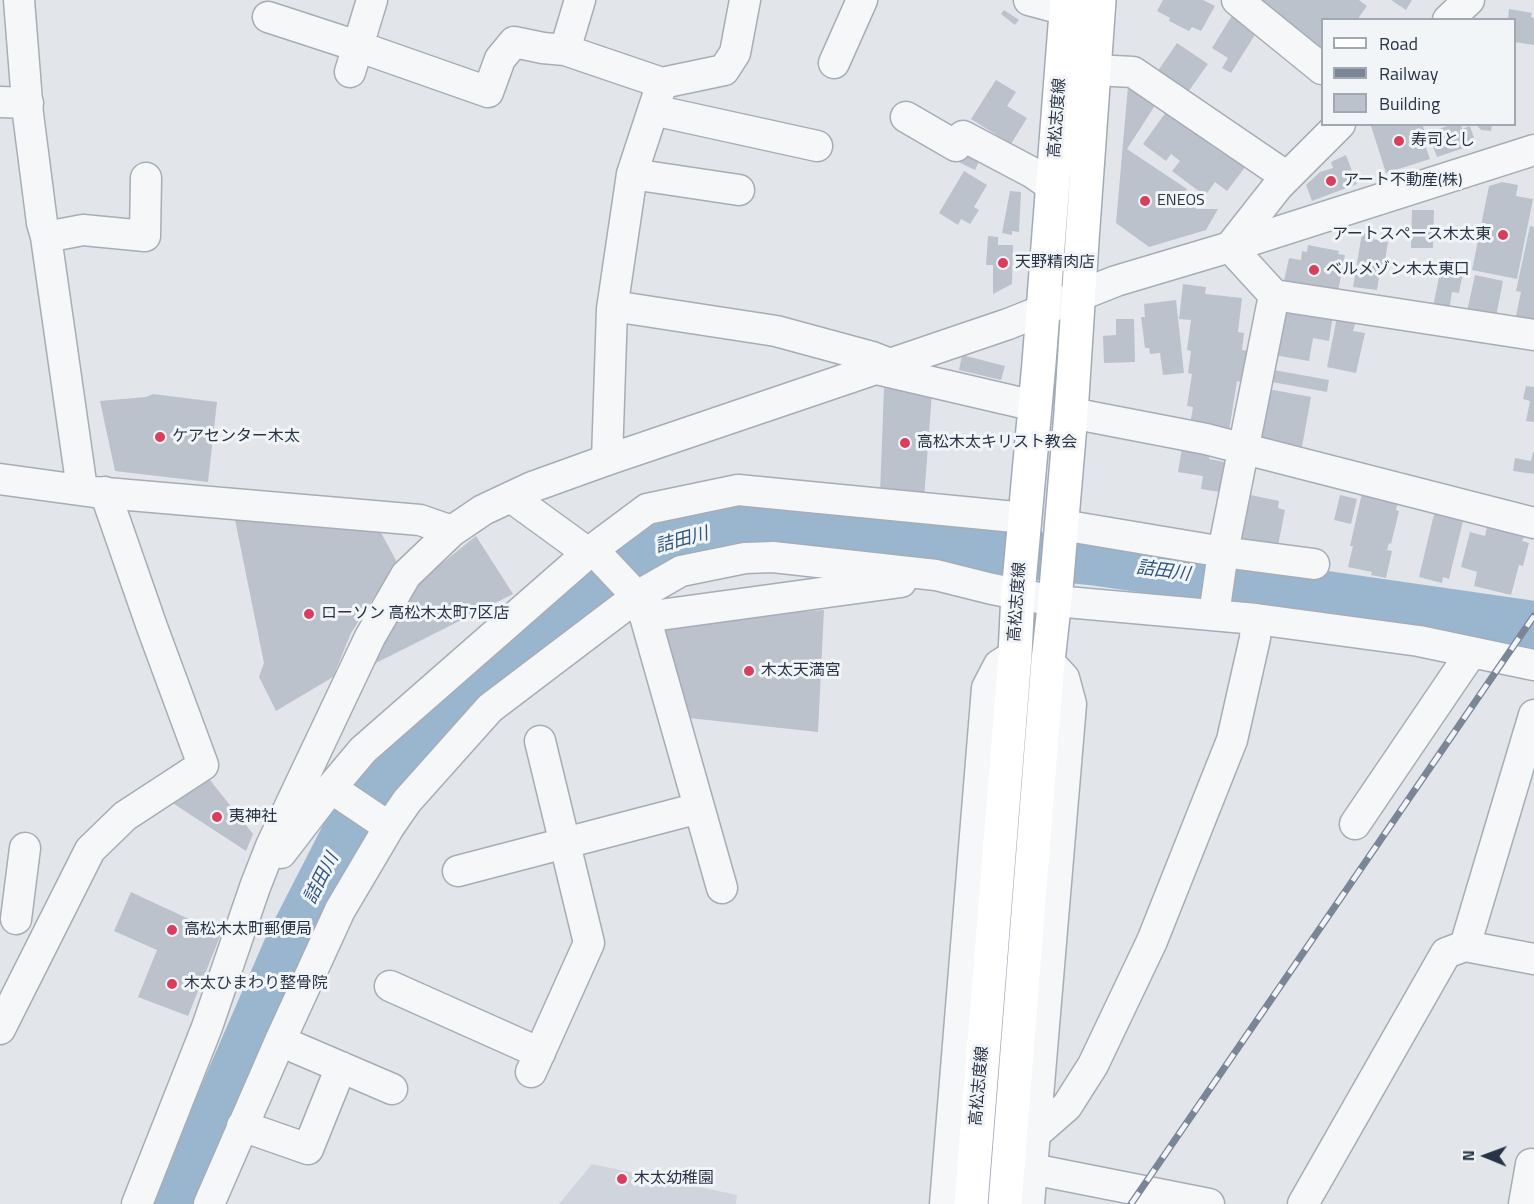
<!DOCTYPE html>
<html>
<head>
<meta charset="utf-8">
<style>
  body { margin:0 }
  #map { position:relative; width:1534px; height:1204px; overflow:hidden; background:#e2e6eb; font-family:"Titillium Web",sans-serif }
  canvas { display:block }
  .legend { position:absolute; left:1321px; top:18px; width:195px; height:108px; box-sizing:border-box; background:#f2f5f8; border:2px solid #a1a8b0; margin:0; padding:8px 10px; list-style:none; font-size:18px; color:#283445 }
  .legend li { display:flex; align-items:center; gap:12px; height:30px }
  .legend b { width:30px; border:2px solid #a1a8b0 }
  .north { position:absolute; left:1456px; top:1126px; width:60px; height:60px; -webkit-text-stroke:4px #f2f5f8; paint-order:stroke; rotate:271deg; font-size:16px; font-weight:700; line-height:24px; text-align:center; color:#283445 }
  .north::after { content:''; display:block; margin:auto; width:21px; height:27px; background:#283445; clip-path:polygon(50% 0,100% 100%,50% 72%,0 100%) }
</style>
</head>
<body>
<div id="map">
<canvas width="1534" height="1204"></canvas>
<ul class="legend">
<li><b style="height:8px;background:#fff"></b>Road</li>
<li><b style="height:8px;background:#7a8696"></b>Railway</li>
<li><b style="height:16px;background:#bbc2cc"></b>Building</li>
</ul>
<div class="north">N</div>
</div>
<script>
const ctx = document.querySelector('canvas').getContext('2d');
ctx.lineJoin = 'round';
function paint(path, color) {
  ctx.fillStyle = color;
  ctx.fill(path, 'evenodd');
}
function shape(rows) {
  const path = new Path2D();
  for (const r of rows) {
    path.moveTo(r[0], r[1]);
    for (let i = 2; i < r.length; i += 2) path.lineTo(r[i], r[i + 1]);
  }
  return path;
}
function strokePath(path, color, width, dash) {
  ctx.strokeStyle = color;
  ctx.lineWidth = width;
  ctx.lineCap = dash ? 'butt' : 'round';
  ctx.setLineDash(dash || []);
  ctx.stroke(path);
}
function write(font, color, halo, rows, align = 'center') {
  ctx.font = font + ' "Titillium Web","Noto Sans JP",sans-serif';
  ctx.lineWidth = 6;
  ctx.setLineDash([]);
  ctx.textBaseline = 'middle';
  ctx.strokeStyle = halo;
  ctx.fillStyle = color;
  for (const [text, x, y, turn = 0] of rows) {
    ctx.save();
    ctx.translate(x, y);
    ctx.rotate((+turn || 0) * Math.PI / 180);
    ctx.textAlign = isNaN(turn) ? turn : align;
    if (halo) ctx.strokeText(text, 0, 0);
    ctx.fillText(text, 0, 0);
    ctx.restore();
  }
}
paint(shape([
  [592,1164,737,1195,736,1204,559,1204]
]), '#d0d5dd');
strokePath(shape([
  [176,1204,288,946,349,827,400,759,470,690,621,566,655,545,732,528,781,526,863,534,962,548,1098,562,1534,625]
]), '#9ab5ce', 48);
paint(shape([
  [1163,0,1203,0,1215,6,1201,31,1192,27,1189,31,1169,21,1170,18,1157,11],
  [1262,0,1359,0,1367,6,1357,20,1322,20,1322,55,1259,5],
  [1391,0,1412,0,1406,10],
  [1509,9,1532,13,1531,17,1534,18,1534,45,1514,42,1514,20,1508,20],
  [1004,10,1019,20,1015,25,1001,14],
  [1233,14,1258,30,1231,73,1222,68,1228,58,1212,48],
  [1177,43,1208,64,1183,99,1153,78],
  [996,80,1016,92,1007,106,1027,118,1011,144,971,119],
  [1128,86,1156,104,1127,149,1187,189,1181,198,1197,209,1218,209,1206,230,1149,247,1116,223],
  [1166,112,1222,153,1225,150,1246,166,1227,191,1215,182,1205,196,1172,171,1180,161,1171,154,1166,161,1143,144],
  [1374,124,1422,124,1426,135,1422,136,1430,159,1386,173,1371,126],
  [1453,124,1461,124,1462,129,1470,126,1476,144,1437,157,1428,133],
  [1476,124,1492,124,1491,131,1481,130],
  [963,146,982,155,975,170,956,161],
  [1346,155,1357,184,1312,201,1306,185,1320,172,1333,168,1331,162],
  [964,171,987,185,974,207,979,210,970,224,961,219,958,225,939,213],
  [1502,182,1518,185,1516,196,1533,199,1517,279,1472,270,1489,186],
  [1010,191,1021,192,1019,232,1012,231,1012,235,1002,233],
  [1412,210,1434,210,1433,248,1411,248],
  [1530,226,1534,227,1534,330,1519,327,1522,317,1516,316,1521,292,1516,291],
  [1362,233,1368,234,1367,238,1388,242,1383,273,1380,272,1377,290,1353,287],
  [988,236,998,237,998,245,1013,245,1012,284,993,294,993,265,986,265],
  [1308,245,1339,251,1338,254,1345,255,1338,291,1284,281,1289,258,1301,260,1302,251,1307,252],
  [1441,267,1463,272,1459,293,1452,292,1449,311,1433,307],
  [1475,275,1503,281,1495,322,1466,316],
  [1183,284,1206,287,1205,294,1242,298,1238,332,1244,333,1242,350,1249,351,1246,383,1237,381,1229,431,1190,425,1193,407,1187,406,1192,374,1188,373,1191,351,1187,350,1191,320,1179,319],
  [1176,300,1184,373,1163,375,1160,353,1150,354,1149,348,1145,348,1141,317,1145,317,1144,304],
  [1280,306,1333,316,1329,341,1313,338,1309,361,1274,355],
  [1337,317,1356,321,1353,331,1365,333,1356,373,1327,367],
  [1116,319,1134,319,1135,362,1104,363,1103,336,1116,335],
  [962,355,1005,366,1001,380,959,370],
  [1274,370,1329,380,1327,392,1272,382],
  [1526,386,1534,387,1534,422,1526,421,1530,401,1523,399],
  [884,388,932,393,924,499,880,493],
  [1268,389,1311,397,1302,447,1259,440],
  [153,394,217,402,208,482,115,471,100,401,146,397],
  [1182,448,1210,453,1209,459,1230,463,1226,493,1201,489,1203,476,1178,472],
  [1533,452,1534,452,1534,474,1513,471,1515,458,1531,461],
  [1362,493,1398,501,1396,510,1399,511,1391,544,1389,543,1387,550,1392,551,1386,578,1371,575,1372,572,1348,567,1353,546,1350,546],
  [1246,494,1279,501,1278,508,1285,510,1277,551,1236,542],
  [1340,495,1357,499,1351,524,1334,520],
  [233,510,379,529,398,564,376,594,351,633,333,677,276,711,259,677,264,663],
  [1435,510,1464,517,1449,579,1443,577,1442,583,1419,577],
  [1488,522,1507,527,1506,531,1524,537,1522,541,1529,543,1523,566,1519,565,1511,595,1474,586,1477,572,1461,567,1470,532,1485,536],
  [476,536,513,594,370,666,394,618,425,577],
  [824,610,818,732,689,718,663,624],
  [206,775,253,834,246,851,168,800],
  [131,892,221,934,188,1016,138,997,157,950,114,931]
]), '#bbc2cc');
const minor = shape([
  [19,0,28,114,42,223,46,237,82,489],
  [580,0,565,50,662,83,632,174,612,309,607,460],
  [1029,0,1066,10],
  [1237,0,1322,69],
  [268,17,357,46,488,92,500,59,514,42,543,48,565,50],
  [1448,20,1469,0],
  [834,63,862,0],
  [1094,70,1133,72,1287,177],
  [350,72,372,0],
  [662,83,724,70,735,53,745,0],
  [0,102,28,103],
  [653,110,817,146],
  [906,117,956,146,963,136,1033,173,1053,187],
  [1340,124,1278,186,1230,247,1274,295,1534,335],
  [632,174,739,190],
  [46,237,83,230,145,236,146,178],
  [613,306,776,331,872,357,890,364],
  [876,369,1035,406],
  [1071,413,1206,439,1534,523],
  [0,479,94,492,420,520,452,531],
  [511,497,588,553,598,555,631,590,639,595,722,888],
  [1062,525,1223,552,1314,564],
  [1214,615,1223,552,1274,295],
  [645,617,901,582],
  [331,788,389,827],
  [1355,824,1471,653],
  [281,853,331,788,363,750,588,553,647,509,738,490,1025,518],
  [458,871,699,808],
  [16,919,25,848],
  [1465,946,1534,959],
  [390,986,540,1053],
  [0,1029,90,850,125,816,203,765,152,627,105,492],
  [280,1041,392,1089],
  [531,1072,589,943,540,741],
  [242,1126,308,1149,341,1067],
  [1035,1134,1067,1106,1093,1065,1152,941,1232,740,1255,638,1256,619],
  [1032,1169,1209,1204],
  [137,1204,207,1027,255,887,271,846,370,637,406,575,452,531,483,510,532,487,607,460,1008,324,1116,281,1230,247,1534,150],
  [209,1204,280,1041,340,910,389,827,407,801,490,708,639,595,681,571,745,558,773,557,936,575,992,589,1055,601,1256,619,1419,641,1534,665],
  [945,1204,987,688,999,665,1015,655],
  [1029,1204,1071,704,1064,678,1048,661],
  [1303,1204,1446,953,1465,946,1534,715],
  [1524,1204,1531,1164]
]);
const major = shape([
  [971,1204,1015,655,1018,594,1039,363,1067,0],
  [1005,1204,1048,661,1056,589,1071,413,1082,241,1099,0]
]);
strokePath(minor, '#a6adb6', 33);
strokePath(major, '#a0abb8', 36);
strokePath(minor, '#f5f7f9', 30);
strokePath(major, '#fff', 33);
const rail = shape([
  [1131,1204,1534,616]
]);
strokePath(rail, '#7a8696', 7);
strokePath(rail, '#f2f5f8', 4.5, [14]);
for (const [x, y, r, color] of [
  [1399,141,6,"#d93f5c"],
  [1331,181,6,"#d93f5c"],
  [1145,201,6,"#d93f5c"],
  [1503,235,6,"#d93f5c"],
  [1003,263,6,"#d93f5c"],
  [1314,270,6,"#d93f5c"],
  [160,437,6,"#d93f5c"],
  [905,443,6,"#d93f5c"],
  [309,614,6,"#d93f5c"],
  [749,671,6,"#d93f5c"],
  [217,817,6,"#d93f5c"],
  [172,930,6,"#d93f5c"],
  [172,984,6,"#d93f5c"],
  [622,1179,6,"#d93f5c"]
]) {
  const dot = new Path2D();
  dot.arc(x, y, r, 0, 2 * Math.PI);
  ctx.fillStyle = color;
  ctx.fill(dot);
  strokePath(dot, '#f2f5f8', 2);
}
write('16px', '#283445', '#f2f5f8', [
  ["高松志度線",1058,118,-86],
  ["高松志度線",1018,602,-86],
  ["高松志度線",980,1086,-85]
]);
write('16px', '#283445', '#f2f5f8', [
  ["寿司とし",1411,141],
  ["アート不動産(株)",1343,181],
  ["ENEOS",1157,201],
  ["アートスペース木太東",1491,235,"right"],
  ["天野精肉店",1015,263],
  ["ベルメゾン木太東口",1326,270],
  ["ケアセンター木太",172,437],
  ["高松木太キリスト教会",917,443],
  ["ローソン 高松木太町7区店",321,614],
  ["木太天満宮",761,671],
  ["夷神社",229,817],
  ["高松木太町郵便局",184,930],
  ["木太ひまわり整骨院",184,984],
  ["木太幼稚園",634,1179]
], 'left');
write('italic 18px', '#2f547c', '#f2f5f8', [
  ["詰田川",682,541,-15],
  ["詰田川",1163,572,8],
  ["詰田川",322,879,-63]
]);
</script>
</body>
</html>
